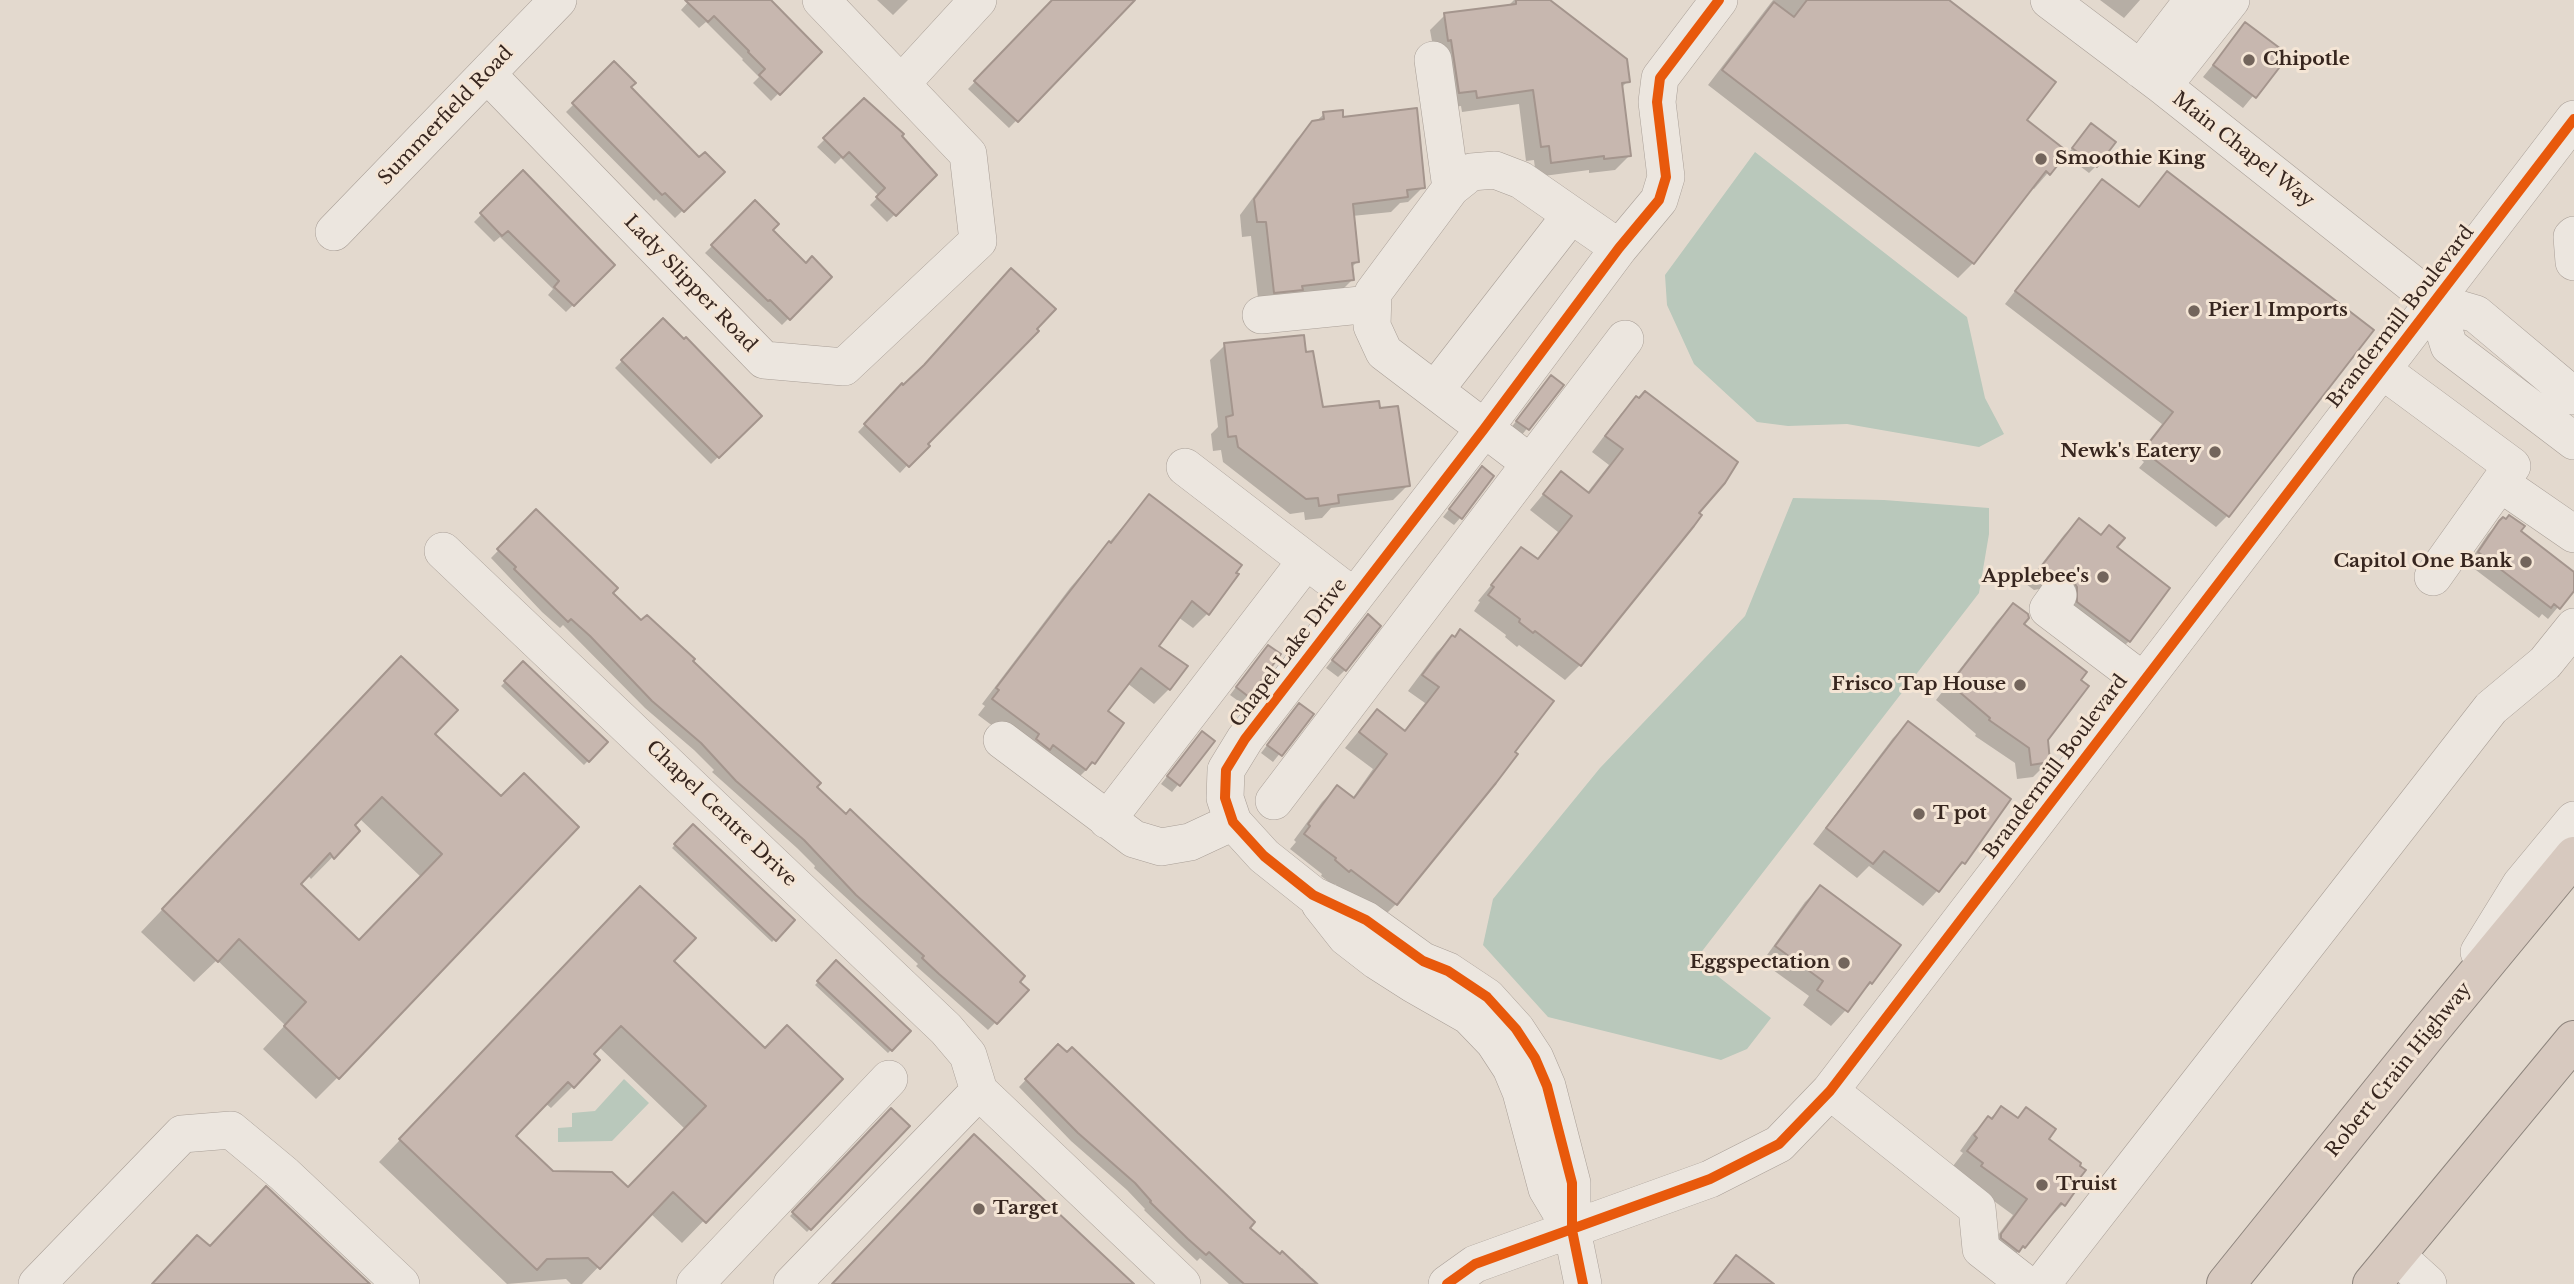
<!DOCTYPE html>
<html>
<head>
<meta charset="utf-8">
<style>
  body { margin:0 }
  canvas { display:block; background:#e3d9ce }
</style>
</head>
<body>
<canvas width="2574" height="1284"></canvas>
<script>
const ctx = document.querySelector('canvas').getContext('2d');
ctx.lineJoin = 'round';
function paint(path, color) {
  ctx.fillStyle = color;
  ctx.fill(path, 'evenodd');
}
function shape(rows) {
  const path = new Path2D();
  for (const r of rows) {
    path.moveTo(r[0], r[1]);
    for (let i = 2; i < r.length; i += 2) path.lineTo(r[i], r[i + 1]);
  }
  return path;
}
function strokePath(path, color, width, dash) {
  ctx.strokeStyle = color;
  ctx.lineWidth = width;
  ctx.lineCap = dash ? 'butt' : 'round';
  ctx.setLineDash(dash || []);
  ctx.stroke(path);
}
function write(font, color, halo, rows, align = 'center') {
  ctx.font = font + ' "Libre Baskerville",serif';
  ctx.lineWidth = 6;
  ctx.setLineDash([]);
  ctx.textBaseline = 'middle';
  ctx.strokeStyle = halo;
  ctx.fillStyle = color;
  for (const [text, x, y, turn = 0] of rows) {
    ctx.save();
    ctx.translate(x, y);
    ctx.rotate((+turn || 0) * Math.PI / 180);
    ctx.textAlign = isNaN(turn) ? turn : align;
    if (halo) ctx.strokeText(text, 0, 0);
    ctx.fillText(text, 0, 0);
    ctx.restore();
  }
}
paint(shape([
  [1755,152,1967,317,1985,398,2004,434,1979,447,1847,424,1788,426,1757,422,1694,364,1667,305,1665,275],
  [1793,498,1884,500,1989,508,1989,534,1979,593,1696,959,1771,1018,1747,1049,1721,1060,1548,1017,1483,945,1493,899,1600,768,1745,616],
  [624,1079,649,1103,612,1141,558,1142,558,1128,572,1127,572,1113,595,1111]
]), '#b9c8bb');
paint(shape([
  [690,0,768,0,819,52,771,101,753,83,759,77,742,60,743,59,706,22,699,28,681,10],
  [877,0,908,0,893,15],
  [1054,0,1133,0,1009,128,968,89],
  [1514,0,1535,0,1628,81,1621,88,1630,155,1615,170,1589,173,1589,170,1536,177,1534,160,1526,161,1519,104,1462,112,1461,106,1444,108,1430,30,1445,15,1507,7],
  [1773,0,1946,0,2024,120,2068,154,2084,132,2096,166,2089,173,2064,154,2034,189,2031,187,1973,263,1958,278,1708,85],
  [2100,0,2140,0,2124,18],
  [2246,24,2287,55,2243,108,2203,77],
  [614,64,628,87,699,159,722,172,675,218,656,199,654,201,566,112],
  [864,100,935,175,887,222,870,205,879,196,841,158,835,164,817,147],
  [1324,114,1342,119,1423,187,1408,202,1400,203,1391,212,1352,216,1358,261,1351,268,1352,280,1337,295,1259,307,1251,236,1242,237,1240,215,1297,139],
  [523,172,613,265,566,312,548,295,553,289,500,237,494,242,474,222],
  [2167,173,2227,516,2216,527,2139,468,2144,462,2137,456,2162,424,2005,304,2091,193,2102,181,2137,208],
  [755,203,770,230,806,265,830,277,782,325,705,253],
  [663,320,759,416,711,464,615,368],
  [1225,345,1304,354,1321,409,1378,410,1408,485,1393,500,1331,508,1322,518,1305,520,1304,512,1290,514,1223,462,1221,450,1213,451,1211,434,1218,427,1210,360],
  [1551,377,1562,385,1521,436,1510,429],
  [979,388,900,473,858,432,895,393],
  [1636,398,1696,513,1692,525,1580,665,1565,680,1519,645,1517,647,1505,637,1506,635,1474,611,1480,602,1478,601,1521,549,1536,560,1558,532,1530,510,1561,473,1587,493,1609,465,1592,452,1621,414],
  [1475,476,1461,517,1454,525,1443,517],
  [1149,496,1208,613,1193,628,1178,617,1157,646,1169,689,1154,704,1127,683,1106,711,1093,763,1078,778,1025,750,978,715,985,706,982,704,1070,588],
  [536,512,611,593,1027,990,988,1030,916,966,918,964,814,868,815,866,797,848,712,772,714,770,694,750,645,708,563,625,560,628,542,612,491,558],
  [2503,519,2574,575,2574,588,2548,619,2542,614,2539,618,2468,564,2488,534],
  [2079,520,2168,589,2129,641,2114,656,2045,588,2034,590,2026,584,2064,535],
  [2013,605,2022,624,2048,762,2033,777,2017,779,2015,763,1975,736,1976,734,1936,700,1998,620],
  [1361,624,1345,670,1338,677,1326,668],
  [1452,637,1396,904,1381,919,1335,884,1333,885,1321,876,1322,874,1290,849,1296,842,1294,840,1322,802,1337,787,1352,799,1373,769,1345,748,1362,727,1377,712,1403,732,1425,703,1408,691,1437,652],
  [1261,654,1248,695,1241,703,1230,695],
  [523,664,606,742,584,765,501,686],
  [379,681,501,799,338,1077,316,1099,263,1049,285,1025,217,960,194,982,141,932],
  [359,818,421,877,359,942,298,884,307,874,311,879,358,831,353,825],
  [1292,713,1311,714,1273,762,1261,753],
  [1908,723,1979,843,1963,863,1923,906,1869,866,1857,878,1813,844,1893,738],
  [1195,741,1213,742,1172,792,1161,784],
  [693,826,793,920,772,942,672,848],
  [1820,887,1899,945,1871,983,1831,1026,1803,1005,1809,996,1762,962,1805,902],
  [618,910,765,1050,841,1079,682,1243,650,1213,582,1284,571,1284,566,1279,507,1284,379,1162],
  [599,1047,685,1129,628,1189,552,1172,514,1136,545,1103,551,1108,573,1086],
  [836,963,909,1031,888,1053,815,985],
  [1058,1046,1248,1228,1299,1270,1302,1268,1319,1284,1229,1284,1200,1258,1197,1261,1181,1246,1144,1210,1145,1209,1127,1190,1071,1141,1019,1087],
  [2001,1109,2016,1119,2027,1109,2074,1184,2063,1204,2049,1219,2047,1218,2009,1262,1986,1251,2013,1215,1968,1182,1953,1166,1963,1153,1960,1151,1973,1133],
  [891,1110,908,1126,807,1232,790,1216]
]), '#0003');
const building = shape([
  [685,0,771,0,822,52,780,95,759,75,765,69,748,52,749,51,714,16,708,22,685,0],
  [1052,0,1135,0,1018,122,974,81,1052,0],
  [1516,0,1550,0,1627,59,1630,82,1622,83,1631,156,1604,159,1604,156,1551,163,1549,146,1541,147,1533,90,1477,98,1476,91,1459,93,1451,40,1448,41,1444,13,1516,4,1516,0],
  [1807,0,1949,0,2056,82,2027,120,2068,152,2050,175,2046,171,1974,264,1722,70,1774,2,1794,17,1807,0],
  [2245,22,2289,55,2256,98,2213,65,2245,22],
  [614,61,636,83,631,87,699,157,705,152,725,172,684,212,665,193,662,195,572,103,614,61],
  [864,98,904,134,902,136,937,175,896,216,876,197,885,188,849,152,843,158,823,138,864,98],
  [1417,108,1425,188,1407,190,1408,197,1353,204,1359,262,1352,263,1354,280,1302,286,1303,290,1274,293,1266,222,1257,222,1254,199,1312,121,1324,119,1323,112,1343,110,1343,117,1417,108],
  [2091,123,2116,142,2097,167,2072,148,2091,123],
  [523,170,615,265,574,306,554,287,559,281,508,231,502,236,480,213,523,170],
  [2167,171,2374,330,2229,517,2150,456,2155,449,2148,444,2173,412,2015,291,2102,179,2139,207,2167,171],
  [755,200,779,224,773,230,806,263,812,256,832,277,790,320,770,300,768,301,711,245,755,200],
  [1011,268,1056,309,1037,329,1039,331,928,444,930,446,909,467,864,424,902,383,903,385,924,365,1011,268],
  [663,318,684,339,686,337,762,416,719,458,621,360,663,318],
  [1304,335,1306,352,1313,351,1323,407,1379,401,1380,408,1398,406,1410,486,1338,495,1339,503,1319,506,1318,498,1306,499,1238,447,1236,436,1228,437,1226,417,1233,415,1224,343,1304,335],
  [1551,375,1564,385,1529,430,1516,421,1551,375],
  [1645,391,1738,462,1725,483,1699,513,1702,515,1694,526,1581,666,1535,631,1533,633,1519,622,1520,619,1488,595,1494,587,1491,585,1521,547,1538,559,1572,516,1543,494,1561,471,1589,493,1623,449,1605,436,1636,396,1639,398,1645,391],
  [1482,466,1494,476,1462,519,1449,509,1482,466],
  [1149,494,1242,565,1236,573,1239,574,1209,615,1192,601,1159,646,1188,666,1170,690,1141,668,1108,711,1124,723,1095,764,1092,762,1086,770,1053,745,1050,750,1036,739,1039,734,992,699,999,690,996,688,1063,600,1109,541,1111,543,1149,494],
  [536,509,618,588,613,593,641,620,647,615,695,659,693,661,821,783,817,787,846,814,850,809,1025,976,1020,982,1029,990,997,1024,939,974,922,958,924,956,856,895,804,840,736,781,701,743,652,701,590,636,571,619,568,622,514,569,516,567,497,549,536,509],
  [2509,515,2525,526,2521,531,2574,572,2574,591,2560,609,2554,604,2551,608,2478,552,2499,521,2503,517,2506,519,2509,515],
  [2079,518,2101,535,2109,525,2125,538,2117,547,2170,588,2130,642,2077,602,2077,587,2071,578,2061,574,2049,576,2040,568,2079,518],
  [2013,603,2028,614,2029,618,2024,624,2087,672,2081,680,2089,686,2048,740,2050,762,2031,765,2029,748,1989,720,1990,718,1950,684,2013,603],
  [1368,614,1381,626,1346,671,1332,660,1368,614],
  [1460,629,1554,701,1515,752,1518,754,1496,783,1397,905,1351,870,1349,872,1335,860,1336,858,1304,834,1310,826,1308,824,1337,785,1354,798,1387,754,1359,732,1377,709,1405,731,1439,687,1422,675,1452,635,1455,637,1460,629],
  [1268,645,1281,654,1249,697,1236,687,1268,645],
  [401,656,458,710,435,734,501,796,524,773,579,827,339,1079,284,1026,306,1002,239,939,218,962,162,909,401,656],
  [382,797,442,854,359,940,301,884,330,853,334,859,360,831,355,825,382,797],
  [523,661,608,742,589,762,504,681,523,661],
  [1299,703,1314,714,1282,756,1267,745,1299,703],
  [1908,721,2011,799,1965,864,1962,862,1939,892,1884,851,1873,864,1826,828,1908,721],
  [1202,731,1215,741,1180,786,1167,776,1202,731],
  [693,824,795,920,776,941,674,844,693,824],
  [1820,885,1901,945,1872,984,1870,982,1848,1012,1817,990,1823,981,1775,946,1820,885],
  [640,886,696,938,674,961,765,1048,787,1025,843,1079,706,1223,673,1192,600,1269,588,1258,547,1259,537,1270,399,1139,640,886],
  [621,1026,706,1106,628,1187,612,1172,553,1171,516,1136,568,1082,574,1088,600,1060,594,1054,621,1026],
  [836,960,911,1031,892,1051,817,981,836,960],
  [1058,1044,1067,1052,1072,1047,1255,1222,1250,1228,1280,1254,1282,1251,1317,1284,1244,1284,1209,1252,1206,1255,1188,1239,1150,1202,1151,1201,1135,1183,1078,1133,1025,1079,1058,1044],
  [2001,1106,2018,1118,2026,1107,2056,1129,2049,1139,2081,1163,2080,1166,2086,1170,2076,1183,2079,1186,2065,1206,2061,1203,2025,1248,2023,1246,2019,1252,2001,1238,2001,1234,2027,1199,1981,1166,1983,1163,1967,1151,1977,1138,1974,1135,1988,1116,1992,1119,2001,1106],
  [891,1108,910,1126,811,1230,792,1212,891,1108],
  [974,1134,1134,1284,832,1284,974,1134],
  [266,1186,370,1284,152,1284,197,1235,210,1246,266,1186],
  [1736,1255,1774,1284,1714,1284,1736,1255]
]);
paint(building, '#c7b7af');
strokePath(building, '#a4958d', 2);
const minor = shape([
  [2049,0,2163,86,2435,302,2476,314,2574,396],
  [1433,60,1451,188],
  [2140,69,2193,0],
  [487,74,764,360,844,367,978,241,968,154,821,0],
  [901,84,978,0],
  [2163,86,2231,0],
  [334,232,558,0],
  [2574,235,2572,237,2574,262],
  [2435,302,2449,346,2574,441],
  [1261,315,1371,304],
  [2382,370,2512,466,2433,577],
  [1435,390,1571,215],
  [1530,463,1384,352,1372,326,1373,293,1451,188,1471,172,1495,170,1521,180,1619,248],
  [1185,467,1354,597],
  [2500,483,2574,534],
  [443,551,946,1029,968,1055,979,1091,1182,1284],
  [2058,595,2048,609,2143,681],
  [1002,740,1134,839,1161,847,1190,842,1233,822],
  [1274,801,1625,339],
  [1107,820,1306,561],
  [1320,904,1346,937,1377,961,1413,984,1469,1016,1494,1042,1511,1068,1521,1092,1547,1189,1571,1229],
  [2479,952,2521,884,2574,820],
  [1830,1091,1977,1208,1981,1249,2026,1284],
  [2396,1255,2428,1284],
  [37,1284,182,1134,231,1130,284,1174,401,1284],
  [695,1284,889,1079],
  [792,1284,979,1091],
  [1447,1284,1475,1264,1710,1179,1779,1144,1830,1091,2574,119],
  [1583,1284,1572,1230,1572,1183,1547,1086,1535,1058,1516,1029,1487,997,1448,971,1423,961,1366,920,1313,895,1264,856,1233,822,1225,798,1226,770,1245,739,1484,429,1619,248,1659,200,1666,177,1657,102,1660,78,1719,0],
  [2042,1284,2491,708,2545,663,2574,627]
]);
const highway = shape([
  [2226,1284,2429,1032,2574,856],
  [2372,1284,2574,1040]
]);
strokePath(minor, '#a99f97', 38);
strokePath(highway, '#8e857e', 40);
strokePath(minor, '#ece6df', 37);
strokePath(highway, '#d7c9bf', 38);
strokePath(shape([
  [1447,1284,1475,1264,1710,1179,1779,1144,1830,1091,2574,119],
  [1583,1284,1572,1230,1572,1183,1547,1086,1535,1058,1516,1029,1487,997,1448,971,1423,961,1366,920,1313,895,1264,856,1233,822,1225,798,1226,770,1245,739,1484,429,1619,248,1659,200,1666,177,1657,102,1660,78,1719,0]
]), '#e8590c', 10);
for (const [x, y, r, color] of [
  [2249,60,7,"#73655c"],
  [2041,159,7,"#73655c"],
  [2194,311,7,"#73655c"],
  [2215,452,7,"#73655c"],
  [2526,562,7,"#73655c"],
  [2103,577,7,"#73655c"],
  [2020,685,7,"#73655c"],
  [1919,814,7,"#73655c"],
  [1844,963,7,"#73655c"],
  [2042,1185,7,"#73655c"],
  [979,1209,7,"#73655c"]
]) {
  const dot = new Path2D();
  dot.arc(x, y, r, 0, 2 * Math.PI);
  ctx.fillStyle = color;
  ctx.fill(dot);
  strokePath(dot, '#f4e5d5', 2.5);
}
write('bold 19px', '#37261f', '#f4e5d5', [
  ["Chipotle",2263,60],
  ["Smoothie King",2055,159],
  ["Pier 1 Imports",2208,311],
  ["Newk's Eatery",2201,452,"right"],
  ["Capitol One Bank",2512,562,"right"],
  ["Applebee's",2089,577,"right"],
  ["Frisco Tap House",2006,685,"right"],
  ["T pot",1933,814],
  ["Eggspectation",1830,963,"right"],
  ["Truist",2056,1185],
  ["Target",993,1209]
], 'left');
write('19px', '#37261f', '#f4e5d5', [
  ["Summerfield Road",446,116,-46],
  ["Main Chapel Way",2243,150,38],
  ["Lady Slipper Road",690,284,46],
  ["Brandermill Boulevard",2401,317,-52],
  ["Chapel Lake Drive",1289,653,-53],
  ["Brandermill Boulevard",2056,767,-53],
  ["Chapel Centre Drive",721,814,44],
  ["Robert Crain Highway",2399,1070,-51]
]);
</script>
</body>
</html>
